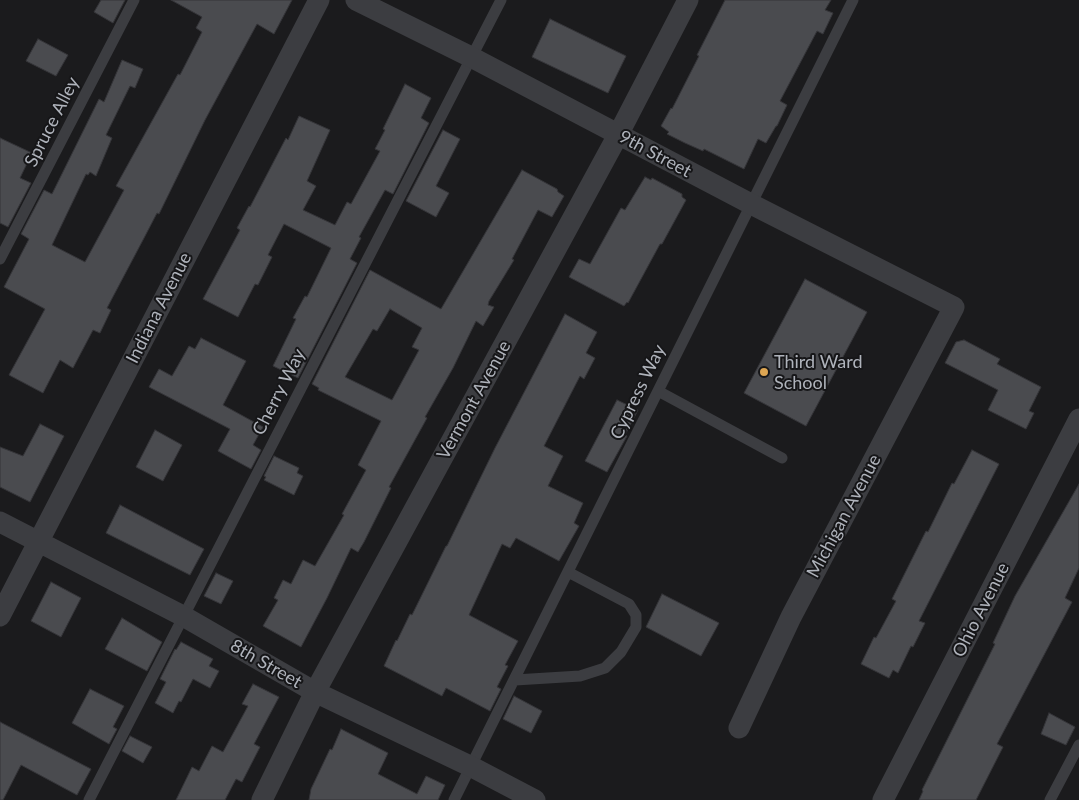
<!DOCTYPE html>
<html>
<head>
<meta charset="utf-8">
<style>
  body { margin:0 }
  canvas { display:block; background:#1b1b1d }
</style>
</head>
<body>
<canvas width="1079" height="800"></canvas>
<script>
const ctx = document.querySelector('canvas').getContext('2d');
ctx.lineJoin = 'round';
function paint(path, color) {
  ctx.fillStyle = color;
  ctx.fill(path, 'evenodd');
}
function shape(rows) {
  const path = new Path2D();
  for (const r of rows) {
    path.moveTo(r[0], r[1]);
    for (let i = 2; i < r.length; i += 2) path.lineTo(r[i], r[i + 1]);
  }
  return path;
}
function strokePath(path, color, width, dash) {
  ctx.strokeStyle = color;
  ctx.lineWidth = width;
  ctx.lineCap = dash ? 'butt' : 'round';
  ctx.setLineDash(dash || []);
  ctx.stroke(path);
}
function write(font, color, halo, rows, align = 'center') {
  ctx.font = font + ' Lato,sans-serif';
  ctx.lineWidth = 4;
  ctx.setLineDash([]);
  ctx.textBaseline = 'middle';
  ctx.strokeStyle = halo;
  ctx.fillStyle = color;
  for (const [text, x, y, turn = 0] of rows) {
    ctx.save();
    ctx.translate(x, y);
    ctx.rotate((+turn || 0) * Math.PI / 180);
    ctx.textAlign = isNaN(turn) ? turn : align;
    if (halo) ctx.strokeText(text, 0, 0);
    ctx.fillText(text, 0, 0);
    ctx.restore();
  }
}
const building = shape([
  [101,0,125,0,113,23,94,12,101,0],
  [171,0,292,0,274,34,257,24,205,120,159,214,157,213,144,238,107,308,111,310,100,333,93,330,73,368,60,360,43,393,9,375,45,309,4,287,29,239,21,234,44,190,52,194,99,99,104,102,122,60,143,69,135,88,130,86,106,135,112,138,96,176,90,172,88,175,86,174,52,245,85,262,124,190,116,186,178,74,180,75,202,32,196,28,202,17,171,0],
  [725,0,831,0,825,10,833,13,823,34,817,31,780,101,787,105,777,126,776,126,766,143,758,139,744,169,704,149,703,151,685,143,667,134,669,132,661,126,671,108,672,109,699,56,697,55,725,0],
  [550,19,626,56,608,93,532,57,550,19],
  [38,39,68,55,56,76,26,61,38,39],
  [405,84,431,98,421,118,429,123,393,194,385,190,359,237,361,238,350,259,357,263,298,378,273,366,296,319,293,318,305,296,307,297,331,248,284,224,268,255,272,257,258,285,255,284,238,317,203,299,240,230,237,228,249,206,250,207,286,138,288,140,299,116,330,130,307,181,316,186,303,210,335,225,347,202,351,204,380,151,375,149,385,130,383,129,405,84],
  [443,130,460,139,436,186,449,193,436,217,406,201,443,130],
  [0,138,32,153,20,178,31,183,8,227,0,223,0,138],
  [522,170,557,189,558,192,564,196,552,217,538,210,512,259,514,260,489,301,488,305,494,307,483,326,476,321,453,368,425,417,427,418,389,487,391,488,364,542,358,552,351,548,327,598,301,647,263,626,278,600,274,598,283,580,291,584,303,560,315,566,344,515,342,514,366,470,358,465,381,421,318,390,319,388,312,384,370,270,441,309,522,170],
  [390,309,422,328,412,347,419,350,392,400,345,377,373,329,377,331,390,309],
  [645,177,651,180,652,178,682,194,682,197,686,200,662,244,660,244,628,303,627,302,624,306,569,277,579,259,590,264,621,208,625,210,645,177],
  [805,279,867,312,806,426,744,393,805,279],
  [565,314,597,332,586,353,595,358,584,379,580,376,544,446,563,456,548,486,583,503,574,523,579,526,559,561,516,538,510,548,502,544,469,615,518,641,505,665,508,666,497,687,501,689,490,711,446,688,442,696,384,666,396,640,397,641,410,614,412,615,446,546,447,546,495,448,565,314],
  [201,338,246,361,223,405,263,427,253,445,261,450,251,469,218,451,230,429,149,387,159,369,172,376,189,346,195,349,201,338],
  [964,340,1000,359,997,364,1041,387,1029,411,1034,413,1026,429,988,410,998,390,945,363,956,342,964,340],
  [617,400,638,410,625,435,627,436,607,472,585,461,617,400],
  [40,424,64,436,30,502,0,487,0,447,23,456,40,424],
  [155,430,182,445,163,481,136,467,155,430],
  [972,450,999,464,919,621,925,623,913,647,911,646,898,673,893,670,889,678,861,664,874,637,876,638,896,601,892,599,926,531,928,532,952,483,954,484,972,450],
  [274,456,299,468,297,473,303,476,294,495,264,480,266,477,264,476,274,456],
  [1079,484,1079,568,1065,598,1072,602,997,744,1003,747,976,800,919,800,923,791,922,790,995,644,993,643,1015,596,1079,484],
  [120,505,204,549,190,575,106,533,120,505],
  [216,573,233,581,221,604,204,596,216,573],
  [51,582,81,598,61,637,31,621,51,582],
  [662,594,719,623,701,656,646,627,662,594],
  [122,618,162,642,147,671,105,649,122,618],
  [181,642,213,659,209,666,219,671,210,688,193,679,181,702,179,701,173,713,155,703,166,682,160,679,175,649,176,650,181,642],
  [253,684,279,697,254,744,260,747,242,782,236,779,225,800,176,800,192,767,199,771,212,746,223,752,248,706,242,704,253,684],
  [90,689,124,706,113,727,117,729,109,744,72,723,90,689],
  [514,696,542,711,531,733,503,719,514,696],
  [1049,713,1075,727,1066,745,1041,734,1049,713],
  [0,722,91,769,77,795,21,765,3,800,0,800,0,722],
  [341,729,388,753,378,774,417,794,426,776,445,785,438,800,309,800,311,789,330,749,332,750,341,729],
  [130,736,152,747,143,763,122,751,130,736]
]);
paint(building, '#4a4b4f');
strokePath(building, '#353539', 1);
strokePath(shape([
  [0,259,134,0],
  [658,391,782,458],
  [515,680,580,676,605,668,621,652,636,627,636,615,629,604,568,572],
  [89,800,501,0],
  [454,800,853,0],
  [1050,800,1079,745]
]), '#3c3d41', 11);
strokePath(shape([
  [356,0,471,57,751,204,954,307,791,617,739,728],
  [0,522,183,616,315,692,472,767,535,800],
  [0,616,319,0],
  [262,800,315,692,618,135,688,0],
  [883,800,1079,419]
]), '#3c3d41', 21);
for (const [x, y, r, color] of [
  [764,372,5,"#dda653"]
]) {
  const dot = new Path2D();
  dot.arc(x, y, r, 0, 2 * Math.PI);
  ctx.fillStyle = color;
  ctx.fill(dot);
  strokePath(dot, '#161618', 2);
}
write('18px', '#afb3bb', '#161618', [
  ["Spruce Alley",52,122,-63],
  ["9th Street",655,154,28],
  ["Indiana Avenue",159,308,-63],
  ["Cherry Way",279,392,-63],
  ["Cypress Way",638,392,-64],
  ["Vermont Avenue",474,400,-61],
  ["Michigan Avenue",844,516,-62],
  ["Ohio Avenue",981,610,-63],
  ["8th Street",266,664,30]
]);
write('18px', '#afb3bb', '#161618', [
  ["Third Ward",774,362],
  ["School",774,383]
], 'left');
</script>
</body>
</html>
